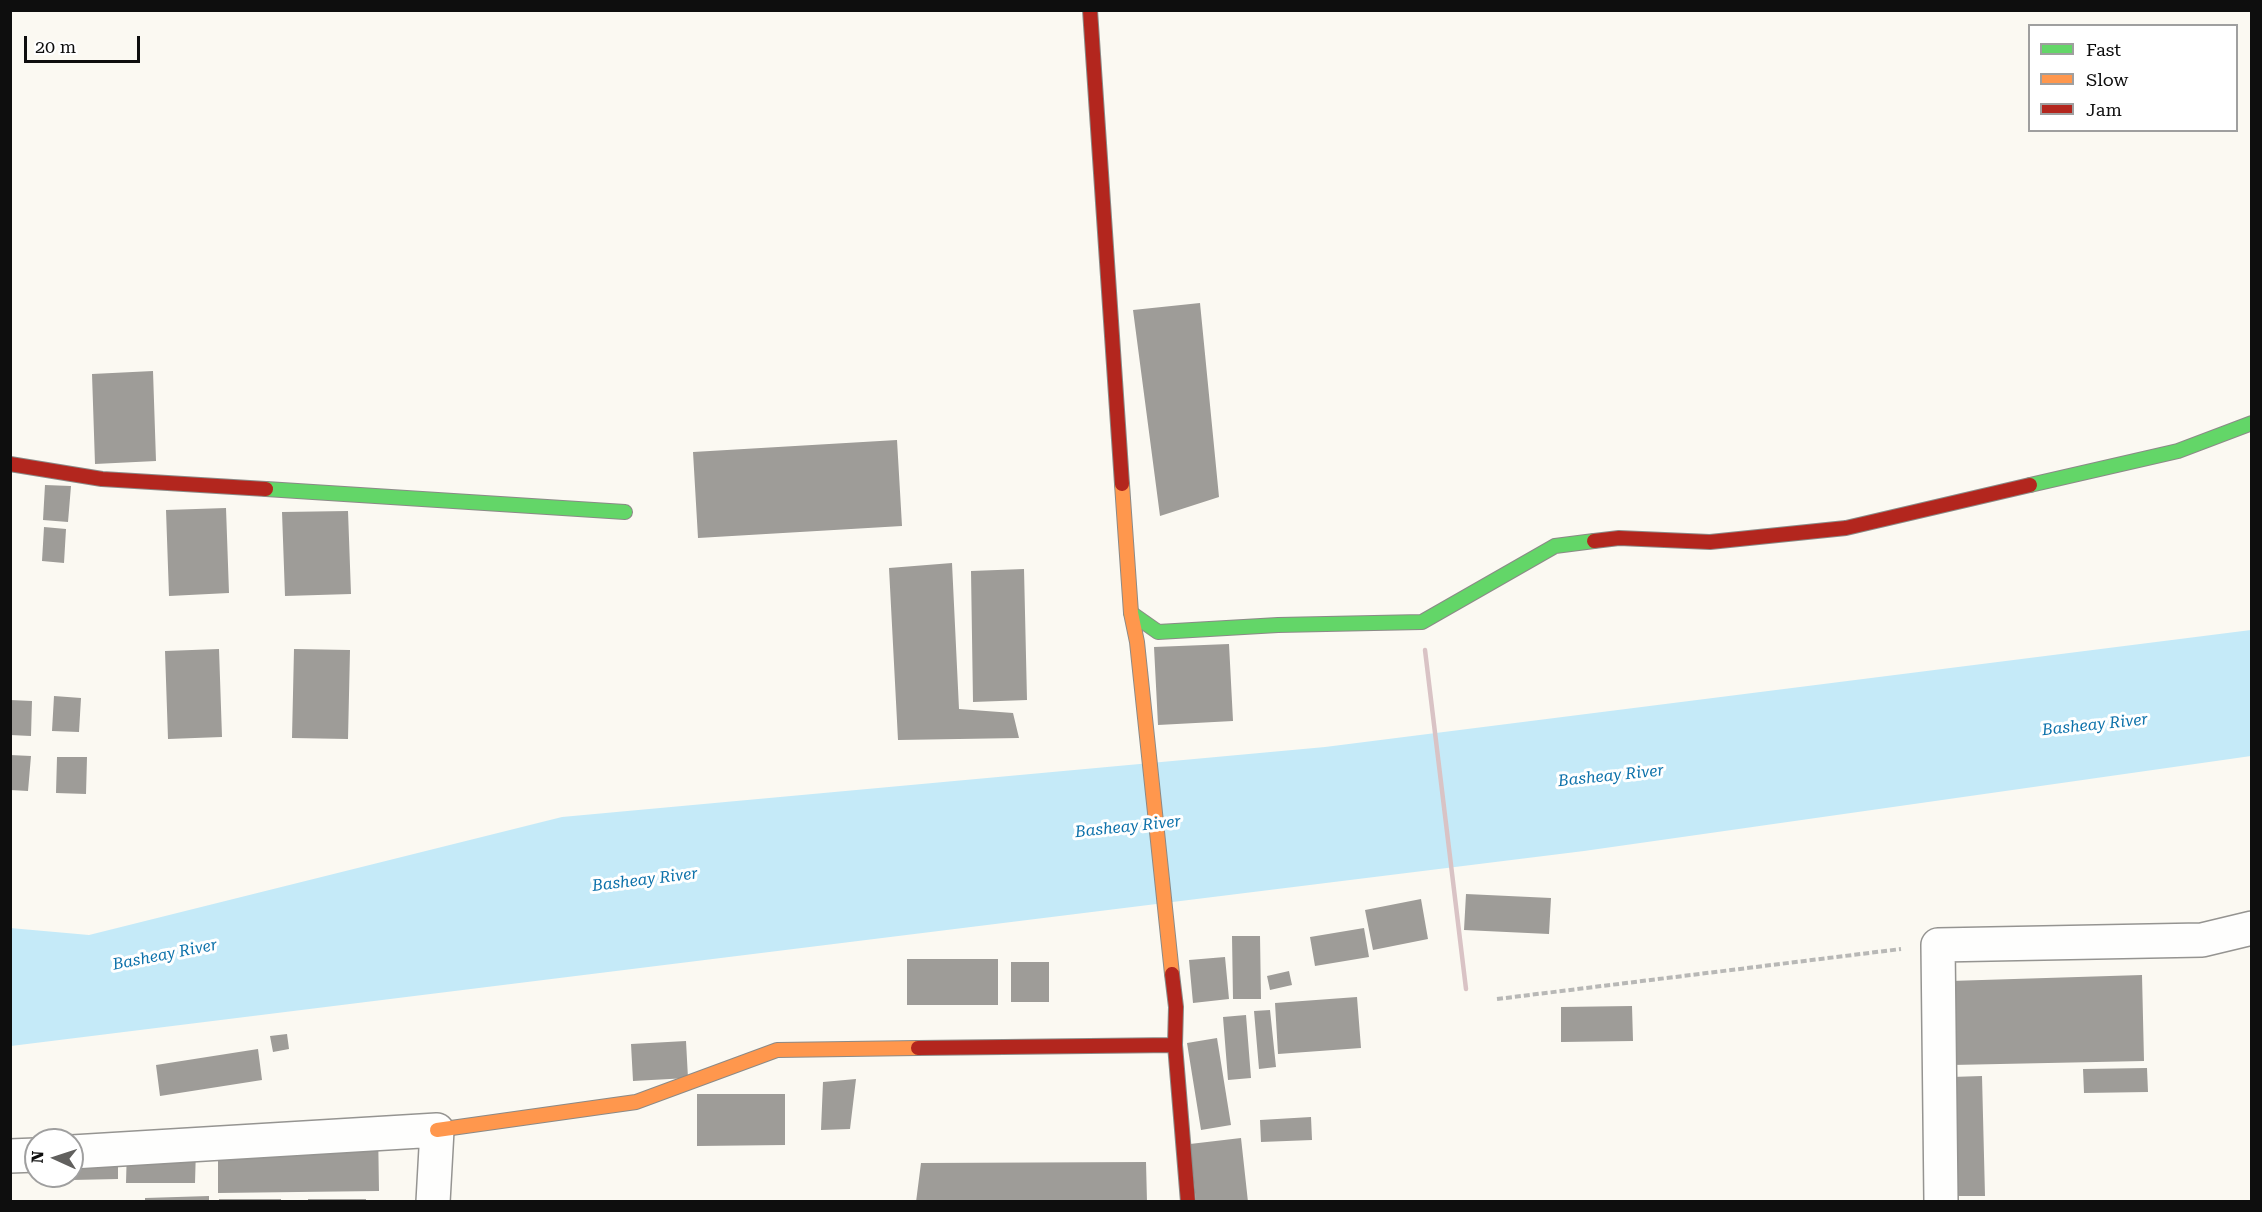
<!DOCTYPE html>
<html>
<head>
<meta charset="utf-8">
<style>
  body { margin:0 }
  #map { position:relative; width:2262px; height:1212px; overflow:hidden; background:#fbf9f2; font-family:"Roboto Serif",serif }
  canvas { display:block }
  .frame { position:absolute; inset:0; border:12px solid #0e0e0e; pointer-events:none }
  .legend { position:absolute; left:2028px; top:24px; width:210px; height:108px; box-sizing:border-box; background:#fff; border:2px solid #9f9f9f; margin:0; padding:8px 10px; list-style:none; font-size:18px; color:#0e0e0e }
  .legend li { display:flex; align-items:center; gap:12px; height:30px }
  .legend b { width:30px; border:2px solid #9f9f9f }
  .north { position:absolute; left:24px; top:1128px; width:60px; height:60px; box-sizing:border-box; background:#fff; border:2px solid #9f9f9f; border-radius:50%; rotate:273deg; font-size:16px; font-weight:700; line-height:24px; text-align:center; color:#0e0e0e }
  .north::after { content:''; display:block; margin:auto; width:21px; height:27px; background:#61605e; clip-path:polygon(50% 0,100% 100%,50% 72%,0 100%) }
  .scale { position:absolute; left:24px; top:36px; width:116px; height:27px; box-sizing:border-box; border:3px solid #0e0e0e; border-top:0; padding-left:8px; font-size:18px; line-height:21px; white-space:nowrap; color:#0e0e0e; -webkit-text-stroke:4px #fff; paint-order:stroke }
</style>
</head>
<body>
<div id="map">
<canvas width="2262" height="1212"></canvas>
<div class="frame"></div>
<ul class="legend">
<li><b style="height:8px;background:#63d668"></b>Fast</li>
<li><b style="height:8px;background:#ff974d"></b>Slow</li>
<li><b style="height:8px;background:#b3261e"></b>Jam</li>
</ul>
<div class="north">N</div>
<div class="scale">20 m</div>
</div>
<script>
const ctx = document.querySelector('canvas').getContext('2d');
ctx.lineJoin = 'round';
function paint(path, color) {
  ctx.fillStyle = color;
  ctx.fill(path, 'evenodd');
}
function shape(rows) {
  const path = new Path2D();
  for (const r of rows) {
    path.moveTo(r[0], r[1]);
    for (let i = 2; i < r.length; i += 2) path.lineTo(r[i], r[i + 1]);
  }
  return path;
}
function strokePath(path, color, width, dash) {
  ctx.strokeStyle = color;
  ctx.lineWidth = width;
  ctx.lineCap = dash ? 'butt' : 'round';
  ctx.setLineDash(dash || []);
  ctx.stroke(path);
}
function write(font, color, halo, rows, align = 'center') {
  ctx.font = font + ' "Roboto Serif",serif';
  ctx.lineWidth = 6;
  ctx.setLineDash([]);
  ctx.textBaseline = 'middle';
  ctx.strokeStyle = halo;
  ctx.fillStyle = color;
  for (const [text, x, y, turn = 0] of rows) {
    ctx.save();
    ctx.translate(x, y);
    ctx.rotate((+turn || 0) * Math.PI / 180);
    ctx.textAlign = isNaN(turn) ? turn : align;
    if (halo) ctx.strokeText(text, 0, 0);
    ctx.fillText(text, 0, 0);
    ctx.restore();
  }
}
paint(shape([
  [2251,630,2251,756,1584,851,11,1046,10,928,89,935,562,817,1325,747]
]), '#c5eaf8');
paint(shape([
  [1200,303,1219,497,1160,516,1133,310],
  [153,371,156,461,95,464,92,374],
  [897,440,902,526,698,538,693,452],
  [45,485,71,486,68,522,43,520],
  [226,508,229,593,169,596,166,510],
  [348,511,351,594,285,596,282,512],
  [44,527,66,529,64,563,42,561],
  [952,563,959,709,1013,713,1019,738,898,740,889,568],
  [1024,569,1027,700,973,702,971,571],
  [1229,644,1233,721,1158,725,1154,647],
  [219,649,222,737,168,739,165,651],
  [294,649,350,650,348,739,292,738],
  [54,696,81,698,79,732,52,731],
  [10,700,32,701,31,736,10,735],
  [10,755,31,756,28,791,10,790],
  [57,757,87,757,86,794,56,793],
  [1466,894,1551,898,1549,934,1464,930],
  [1421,899,1428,939,1373,950,1365,910],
  [1364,928,1369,957,1315,966,1310,937],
  [1232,936,1260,936,1261,999,1233,999],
  [1225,957,1229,999,1193,1003,1189,960],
  [907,959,998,959,998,1005,907,1005],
  [1011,962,1049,962,1049,1002,1011,1002],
  [1289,971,1292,985,1270,990,1267,976],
  [2142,975,2144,1061,1952,1065,1950,981],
  [1357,997,1361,1048,1278,1054,1275,1003],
  [1632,1006,1633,1041,1561,1042,1561,1007],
  [1270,1010,1276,1067,1259,1069,1254,1011],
  [1246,1015,1251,1078,1228,1080,1223,1017],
  [287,1034,289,1049,273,1052,270,1036],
  [1217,1038,1231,1125,1201,1130,1187,1043],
  [686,1041,688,1078,633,1081,631,1044],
  [258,1049,262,1080,160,1096,156,1065],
  [2147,1068,2148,1092,2084,1093,2083,1069],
  [1982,1076,1985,1196,1954,1196,1951,1077],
  [856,1079,850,1129,821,1130,823,1082],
  [697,1094,785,1094,785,1145,697,1146],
  [1311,1117,1312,1140,1261,1142,1260,1120],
  [378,1127,379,1191,218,1193,218,1128],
  [1241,1138,1248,1202,1196,1202,1190,1144],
  [118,1142,118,1179,72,1180,72,1143],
  [127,1147,196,1148,195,1183,126,1183],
  [1146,1162,1147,1202,916,1202,921,1163],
  [209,1196,209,1202,145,1202,145,1198],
  [219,1199,281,1199,281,1202,219,1202],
  [308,1199,366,1199,366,1202,308,1202]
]), '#9e9c98');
const street = shape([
  [72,1152,437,1130,433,1202],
  [10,1156,36,1155],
  [1941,1202,1938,945,2202,940,2252,928]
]);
const fast = shape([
  [2030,485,2178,451,2252,423],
  [266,489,625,512],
  [1131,613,1158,632,1278,625,1422,622,1555,546,1594,541]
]);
const slow = shape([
  [1122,484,1131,613,1137,642,1172,974],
  [437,1130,636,1102,777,1050,918,1048]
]);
const jam = shape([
  [1090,10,1122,484],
  [10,464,102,479,266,489],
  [1594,541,1619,538,1710,542,1846,528,2030,485],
  [1172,974,1176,1007,1175,1045,1188,1202],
  [918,1048,1175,1045]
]);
strokePath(street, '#959491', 36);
strokePath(fast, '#8b8a87', 16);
strokePath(slow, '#8b8a87', 16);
strokePath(jam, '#8b8a87', 16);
strokePath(shape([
  [1497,999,1901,949]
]), '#b8b8b6', 4, [6, 3]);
strokePath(street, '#fefefd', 33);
strokePath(fast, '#63d668', 14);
strokePath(slow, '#ff974d', 14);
strokePath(jam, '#b3261e', 14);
strokePath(shape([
  [1425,650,1466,989]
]), '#d9c3c5', 4.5);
write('italic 16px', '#0c71aa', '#fff', [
  ["Basheay River",2095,725,-6],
  ["Basheay River",1611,776,-6],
  ["Basheay River",1128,827,-6],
  ["Basheay River",645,880,-7],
  ["Basheay River",165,955,-11]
]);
</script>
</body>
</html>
